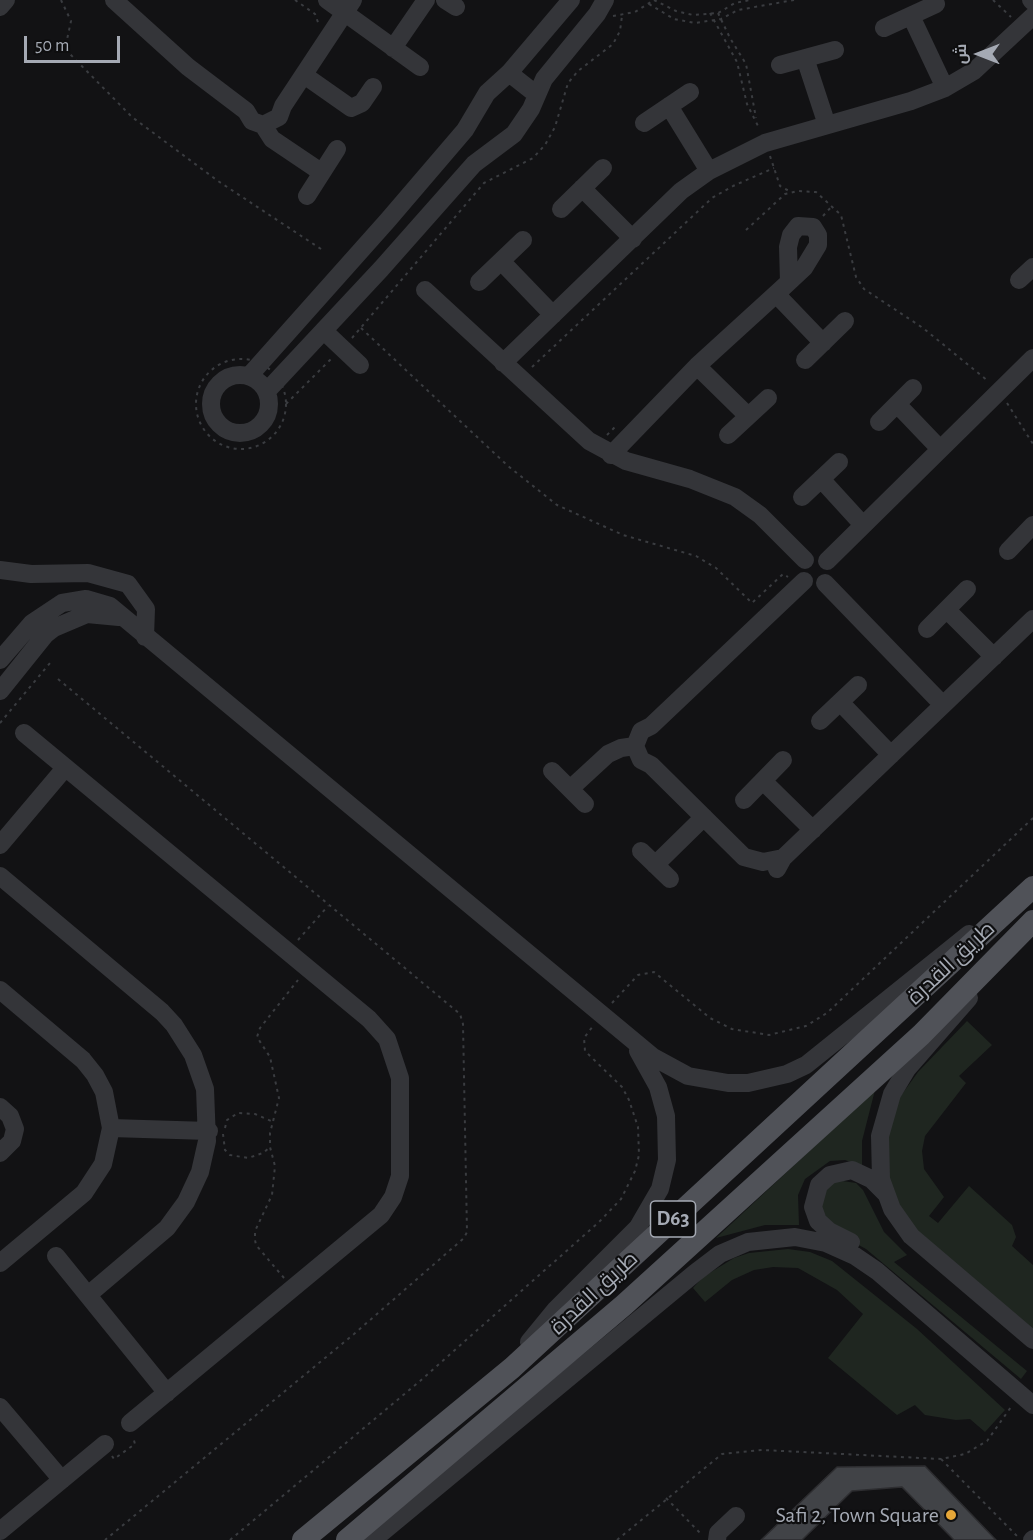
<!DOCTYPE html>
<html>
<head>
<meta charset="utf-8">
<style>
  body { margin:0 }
  #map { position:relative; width:1033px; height:1540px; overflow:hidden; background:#121214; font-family:"Alegreya Sans",Cairo,sans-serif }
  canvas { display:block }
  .north { position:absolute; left:949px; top:24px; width:60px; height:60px; -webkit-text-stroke:4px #0e0e0f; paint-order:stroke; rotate:270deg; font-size:16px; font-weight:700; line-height:24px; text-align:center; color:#a5aab4 }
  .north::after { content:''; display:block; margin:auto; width:21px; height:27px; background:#a5aab4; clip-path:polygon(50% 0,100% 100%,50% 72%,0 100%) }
  .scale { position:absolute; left:24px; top:36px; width:96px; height:27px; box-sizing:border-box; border:3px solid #a5aab4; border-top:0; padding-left:8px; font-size:18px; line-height:21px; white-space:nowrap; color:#a5aab4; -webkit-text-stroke:4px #0e0e0f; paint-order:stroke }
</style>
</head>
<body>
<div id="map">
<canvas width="1033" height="1540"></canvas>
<div class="north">ش</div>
<div class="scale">50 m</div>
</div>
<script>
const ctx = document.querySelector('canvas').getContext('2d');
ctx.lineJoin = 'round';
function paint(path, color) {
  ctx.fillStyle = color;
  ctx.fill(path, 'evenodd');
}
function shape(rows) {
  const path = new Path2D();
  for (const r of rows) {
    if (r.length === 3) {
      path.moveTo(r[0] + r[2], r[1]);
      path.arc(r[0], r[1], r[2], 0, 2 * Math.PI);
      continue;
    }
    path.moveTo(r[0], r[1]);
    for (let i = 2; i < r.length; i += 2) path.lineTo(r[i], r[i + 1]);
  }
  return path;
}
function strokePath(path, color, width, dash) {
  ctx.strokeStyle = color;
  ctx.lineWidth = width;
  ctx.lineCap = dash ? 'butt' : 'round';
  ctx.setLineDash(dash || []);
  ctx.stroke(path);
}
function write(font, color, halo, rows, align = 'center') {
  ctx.font = font + ' "Alegreya Sans",Cairo,sans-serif';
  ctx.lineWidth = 4.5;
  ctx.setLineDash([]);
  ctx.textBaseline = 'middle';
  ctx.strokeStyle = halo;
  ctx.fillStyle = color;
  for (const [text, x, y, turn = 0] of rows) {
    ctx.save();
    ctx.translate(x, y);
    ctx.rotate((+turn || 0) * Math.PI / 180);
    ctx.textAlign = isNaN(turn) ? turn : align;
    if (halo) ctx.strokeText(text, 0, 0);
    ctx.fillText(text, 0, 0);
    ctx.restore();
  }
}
paint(shape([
  [967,1021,992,1045,959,1076,966,1083,925,1136,922,1151,924,1169,944,1197,929,1216,938,1223,969,1186,1012,1225,1016,1237,1012,1246,1033,1265,1033,1330,912,1231,890,1187,885,1148,895,1104,918,1072],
  [875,1090,862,1141,862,1166,845,1160,830,1161,805,1179,798,1195,799,1225,765,1225,716,1238],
  [836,1180,856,1183,863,1190,884,1232,907,1255,894,1262,1027,1371,1021,1379,866,1249,835,1232,817,1202,820,1192],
  [788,1249,810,1252,832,1261,917,1329,1005,1410,985,1432,970,1419,956,1420,925,1415,915,1405,897,1415,828,1358,863,1314,837,1290,798,1268,773,1267,754,1270,732,1280,705,1302,693,1288,703,1277,734,1258,749,1253]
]), '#1f2620');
const building = shape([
  [925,1466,996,1540,954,1540,902,1487,852,1491,802,1540,761,1540,837,1467,925,1466]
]);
paint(building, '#414347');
strokePath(building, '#2d2d30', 1.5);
strokePath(shape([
  [61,0,71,21,65,49,132,117,218,181,324,251],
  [295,0,315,14,319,25],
  [654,0,676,11,693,15,718,13,735,3,750,0],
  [993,0,1011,17],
  [649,4,674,19,695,23,721,19,738,10,794,0],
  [710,13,737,62,747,104,759,128],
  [718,13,730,38,746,64,756,118],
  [613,16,635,12,654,0],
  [770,156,780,186,791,192],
  [823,216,833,205],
  [746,230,785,194,798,191,816,192,841,215,856,277,864,289,923,328,988,381],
  [361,328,508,466,557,505,623,535,696,556,716,568,752,603,783,574,788,577],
  [352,338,484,183,533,158,545,145,555,127,568,83,578,71,613,44,620,31,622,16],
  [241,404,45],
  [532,367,712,198,733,186,774,168],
  [1007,403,1033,444],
  [286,404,331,359],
  [607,435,616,426],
  [58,679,460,1014,463,1024,467,1232,464,1238,354,1334,105,1540],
  [0,723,50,663],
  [298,940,328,906],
  [612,1003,638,975,654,972,710,1018,732,1029,769,1035,806,1026,827,1013,1033,818],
  [225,1128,227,1120,238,1113,255,1114,271,1121],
  [223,1134,225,1150,230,1155,248,1158,263,1153,269,1148],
  [284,1278,256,1245,255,1240,255,1231,272,1195,275,1166,270,1147,270,1133,279,1098,270,1057,257,1037,260,1028,298,980],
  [112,1456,114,1459,135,1444,133,1437],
  [941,1459,1017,1536],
  [666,1498,702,1535],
  [230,1540,420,1381,599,1222,621,1199,635,1171,639,1155,638,1127,629,1100,622,1087,585,1051,584,1038,593,1026],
  [617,1540,722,1454,762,1450,941,1459,965,1454,987,1441,1011,1407]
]), '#3a3c40', 2, [3, 4.5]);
strokePath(shape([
  [114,0,188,67,246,111,252,121,263,125,279,117,283,106,353,0],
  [327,0,420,67],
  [445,0,456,7],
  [1031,0,1033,2],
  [0,7,6,0],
  [911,16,945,88],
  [884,28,936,4],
  [393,48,426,0],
  [805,58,827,125],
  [780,65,835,50],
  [509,73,537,95],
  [304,75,351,108,362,103,373,87],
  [669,106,709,171],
  [644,123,690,92],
  [263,125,272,139,321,172],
  [582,188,633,239],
  [307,196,337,149],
  [561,209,603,168],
  [501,261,553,315],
  [1019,280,1033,267],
  [479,282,523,240],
  [425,290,589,441,626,461,690,479,735,497,760,515,805,560],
  [776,294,823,343],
  [324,331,360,365],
  [805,360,845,321],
  [503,363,681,191,709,171,765,143,911,101,945,88,974,71,1033,16],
  [697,366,748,416],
  [240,404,29],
  [249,376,388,220,465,130,487,93,509,73,571,0],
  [267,391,381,269,474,164,514,134,531,109,544,79,597,14,605,0],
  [897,404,940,449],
  [879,422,913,388],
  [728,435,768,398],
  [611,455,697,366,776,294,804,268,818,245,818,235,813,227,798,226,791,235,788,247,789,282],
  [821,479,863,525],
  [802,497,839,462],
  [1008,551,1033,525],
  [827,561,1033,358],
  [0,570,31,574,88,573,128,584,146,609,145,637],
  [825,583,943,705],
  [947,610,994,657],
  [927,629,967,589],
  [0,660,32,623,62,603,86,599,110,606,653,1057,688,1076,728,1083,748,1083,787,1074,806,1065,969,934],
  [0,691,45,635,54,628,87,614,119,617],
  [840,702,891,755],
  [820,721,858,685],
  [24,733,369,1019,387,1039,400,1078,400,1176,393,1197,381,1215,130,1423],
  [552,771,585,804],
  [763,781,813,830],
  [570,789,608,754,621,748,635,746],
  [744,800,783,760],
  [0,845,65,768],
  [641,851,670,879],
  [783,858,763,862,744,857,651,765,641,760,635,746,641,731,651,726,804,581],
  [655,865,704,817],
  [777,869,783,858,1033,619],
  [0,876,162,1012,174,1025,193,1055,205,1089,207,1141,200,1172,186,1202,167,1228,88,1295],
  [0,990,83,1060,95,1075,104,1092,111,1128,103,1164,84,1193,0,1263],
  [969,998,907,1069,892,1094,880,1136,881,1179,892,1209,911,1236,1033,1340],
  [0,1107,10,1116,15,1129,12,1141,0,1153],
  [111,1128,209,1131],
  [851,1242,829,1231,818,1221,813,1207,819,1185,830,1175,852,1170,871,1179,885,1193],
  [56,1256,167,1393],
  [529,1342,556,1309,638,1227,660,1189,667,1160,666,1116,658,1087,638,1051],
  [0,1407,62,1480],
  [0,1531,105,1444],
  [373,1540,695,1273,720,1254,748,1242,795,1237,826,1243,855,1256,877,1271,1033,1405],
  [717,1540,718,1533,736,1516],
  [1032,1540,1033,1539]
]), '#343539', 18);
strokePath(shape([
  [303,1540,512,1368,1033,887],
  [347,1540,624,1305,921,1035,1033,921]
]), '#505258', 22);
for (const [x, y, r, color] of [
  [951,1515,6,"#e6a738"]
]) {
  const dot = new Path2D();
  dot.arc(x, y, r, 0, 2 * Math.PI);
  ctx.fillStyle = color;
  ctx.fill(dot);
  strokePath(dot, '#0e0e0f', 2);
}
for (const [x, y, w] of [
  [673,1219,45]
]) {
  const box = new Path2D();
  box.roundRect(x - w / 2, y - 18, w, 36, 4.5);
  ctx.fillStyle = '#0e0e0f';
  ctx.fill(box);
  strokePath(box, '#a5aab4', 1.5);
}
write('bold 21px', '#a5aab4', null, [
  ["D63",673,1219]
]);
write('22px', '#a5aab4', '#0e0e0f', [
  ["طريق القدرة",951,963,-43],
  ["طريق القدرة",594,1293,-43]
]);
write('22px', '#a5aab4', '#0e0e0f', [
  ["Safi 2, Town Square",939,1515]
], 'right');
</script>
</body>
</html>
